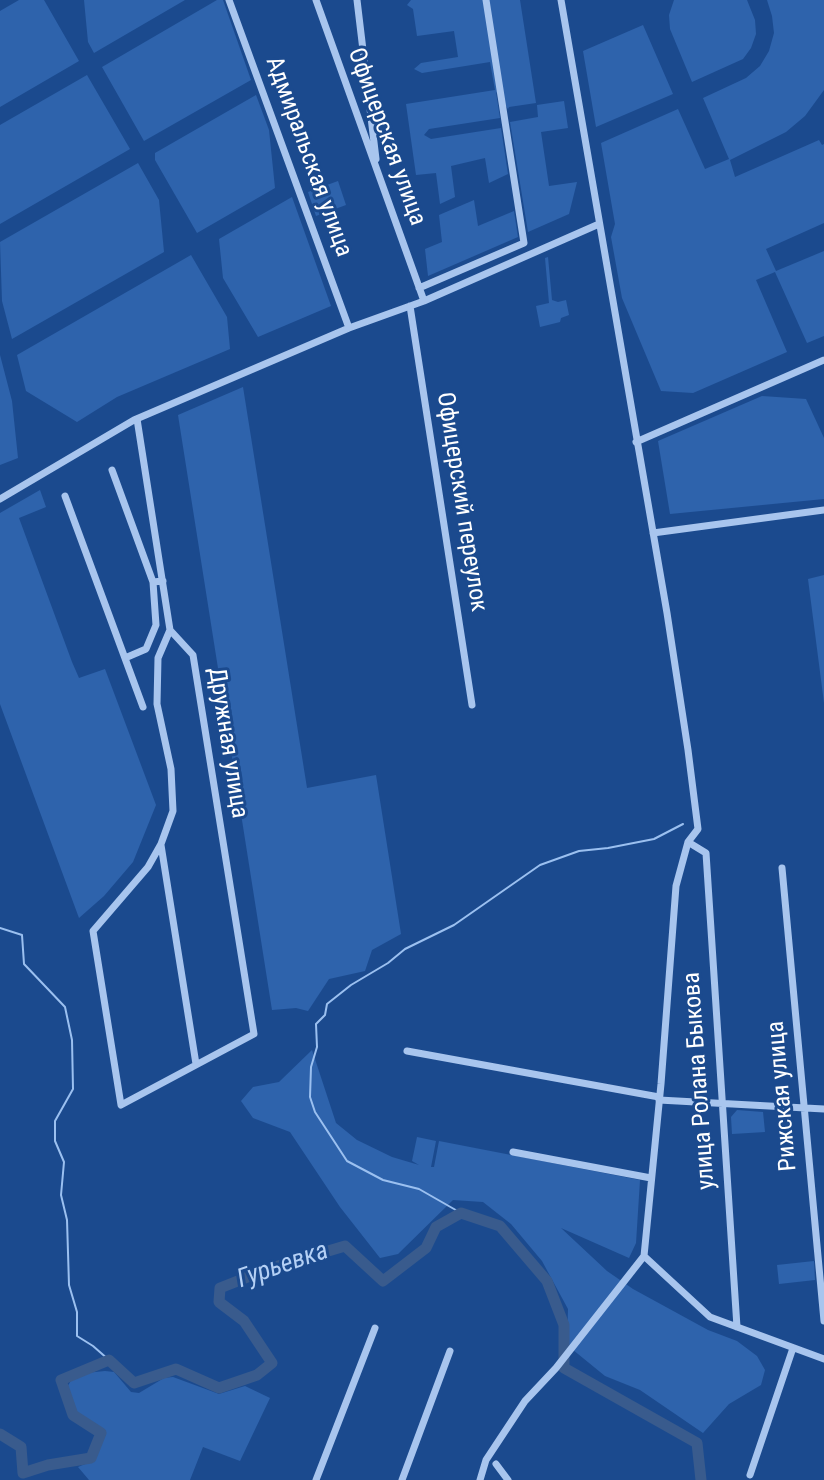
<!DOCTYPE html>
<html>
<head>
<meta charset="utf-8">
<style>
  body { margin:0 }
  canvas { display:block; background:#1b4a8e }
</style>
</head>
<body>
<canvas width="824" height="1480"></canvas>
<script>
const ctx = document.querySelector('canvas').getContext('2d');
ctx.lineJoin = 'round';
function paint(path, color) {
  ctx.fillStyle = color;
  ctx.fill(path, 'evenodd');
}
function shape(rows) {
  const path = new Path2D();
  for (const r of rows) {
    path.moveTo(r[0], r[1]);
    for (let i = 2; i < r.length; i += 2) path.lineTo(r[i], r[i + 1]);
  }
  return path;
}
function strokePath(path, color, width, dash) {
  ctx.strokeStyle = color;
  ctx.lineWidth = width;
  ctx.lineCap = dash ? 'butt' : 'round';
  ctx.setLineDash(dash || []);
  ctx.stroke(path);
}
function write(font, color, halo, rows, align = 'center') {
  ctx.font = font + ' "Roboto Condensed",sans-serif';
  ctx.lineWidth = 6;
  ctx.setLineDash([]);
  ctx.textBaseline = 'middle';
  ctx.strokeStyle = halo;
  ctx.fillStyle = color;
  for (const [text, x, y, turn = 0] of rows) {
    ctx.save();
    ctx.translate(x, y);
    ctx.rotate((+turn || 0) * Math.PI / 180);
    ctx.textAlign = isNaN(turn) ? turn : align;
    if (halo) ctx.strokeText(text, 0, 0);
    ctx.fillText(text, 0, 0);
    ctx.restore();
  }
}
paint(shape([
  [19,0,44,0,79,61,0,107,0,11],
  [84,0,185,0,94,53,88,42],
  [217,0,223,0,251,80,144,141,102,67],
  [411,0,520,0,536,103,509,107,508,109,496,92,500,118,429,129,424,135,431,139,501,128,508,174,489,183,485,158,451,166,455,197,440,204,436,173,416,175,406,104,495,90,490,62,422,73,414,69,421,63,458,57,454,31,417,36,413,9,407,5],
  [674,0,747,0,755,20,756,34,751,48,743,59,692,82,670,29,669,15],
  [767,0,824,0,824,90,805,116,786,132,730,160,735,177,819,140,822,145,824,144,824,223,766,249,776,271,824,251,824,336,807,343,775,272,756,280,787,352,693,393,661,391,622,298,611,237,615,224,601,143,678,109,705,169,729,159,703,98,746,78,760,66,769,51,774,33,772,16],
  [643,25,673,94,596,127,583,51],
  [87,75,130,149,0,224,0,125],
  [256,95,269,130,275,188,197,233,155,160,155,153],
  [564,101,568,128,541,132,549,186,577,182,569,214,528,232,510,122,538,117,537,105],
  [138,163,159,200,164,252,12,339,2,301,0,242],
  [338,181,346,205,316,216,308,192],
  [292,197,331,306,258,337,223,278,219,239],
  [474,200,478,226,514,211,518,237,428,276,425,249,442,242,439,215],
  [191,255,227,317,230,349,117,397,77,422,26,391,17,355],
  [548,257,552,300,558,302,566,300,569,315,561,318,560,322,540,327,536,306,549,303,545,258],
  [0,355,12,401,18,458,0,465],
  [243,387,307,788,376,775,401,934,372,950,365,971,329,979,308,1011,296,1008,272,1010,178,415],
  [762,396,806,399,824,438,824,499,670,514,658,441],
  [40,490,46,507,19,518,72,662,79,678,105,669,156,805,133,862,104,896,79,918,0,704,0,513],
  [824,575,824,703,808,579],
  [312,1050,336,1123,357,1140,392,1157,419,1165,412,1161,417,1137,436,1141,431,1167,434,1167,439,1141,640,1180,636,1243,629,1258,561,1228,607,1271,633,1289,708,1330,737,1341,757,1356,765,1370,761,1385,729,1404,703,1433,640,1390,605,1376,567,1345,568,1309,542,1261,511,1224,483,1202,453,1200,398,1254,380,1258,340,1207,290,1132,253,1118,241,1101,253,1087,279,1082],
  [737,1110,763,1112,765,1132,732,1134,731,1117],
  [814,1261,815,1280,779,1284,777,1265],
  [105,1371,114,1372,131,1392,139,1393,164,1378,173,1377,219,1394,245,1386,270,1398,240,1461,203,1447,190,1480,89,1480,78,1467,90,1462,106,1434,89,1424,78,1414,66,1389,72,1379,86,1373]
]), '#2e63ac');
strokePath(shape([
  [0,928,22,935,24,964,65,1007,72,1040,73,1089,55,1121,55,1141,64,1162,61,1195,67,1220,69,1285,77,1312,77,1336,93,1346,109,1360],
  [461,1213,419,1189,383,1180,347,1161,315,1112,310,1097,311,1067,317,1047,316,1024,325,1015,327,1004,351,985,388,963,405,949,454,925,540,865,579,851,608,848,654,839,683,824]
]), '#9bc0f0', 2);
strokePath(shape([
  [0,1434,21,1447,23,1473,48,1465,91,1458,101,1433,73,1415,61,1380,109,1360,134,1383,176,1369,219,1388,257,1375,272,1363,244,1321,219,1302,220,1288,268,1269,345,1246,383,1281,426,1248,436,1227,461,1213,500,1226,547,1281,564,1325,564,1368,697,1443,701,1480]
]), '#395b8d', 11);
strokePath(shape([
  [229,0,349,328],
  [316,0,424,301],
  [357,0,376,159],
  [419,288,524,243,486,0],
  [410,306,472,705],
  [137,419,170,630,193,655,254,1034,121,1105,93,931,148,867,161,844,173,811,171,769,157,704,158,658,170,630],
  [636,442,824,360],
  [112,470,153,582,163,581],
  [65,496,143,707],
  [0,499,134,420,349,328,424,301,599,224],
  [653,533,824,510],
  [125,658,146,649,156,625,153,582],
  [688,842,706,853,737,1327],
  [161,845,196,1064],
  [782,868,824,1321],
  [407,1051,659,1097],
  [659,1100,824,1109],
  [513,1152,651,1178],
  [644,1256,710,1317,824,1359],
  [496,1464,508,1480],
  [750,1475,793,1348],
  [316,1480,375,1328],
  [402,1480,450,1351],
  [480,1480,486,1460,525,1401,556,1368,644,1256,661,1084,676,886,688,842,698,829,688,750,667,613,561,0]
]), '#a8c5ee', 7);
write('24px', '#fff', '#1b4a8e', [
  ["Офицерская улица",386,137,70],
  ["Адмиральская улица",308,157,70],
  ["Офицерский переулок",461,502,81],
  ["Дружная улица",227,743,81],
  ["улица Ролана Быкова",700,1081,-94],
  ["Рижская улица",783,1096,-95]
]);
write('italic 26px', '#b4d0f5', '#1b4a8e', [
  ["Гурьевка",283,1266,-19]
]);
</script>
</body>
</html>
